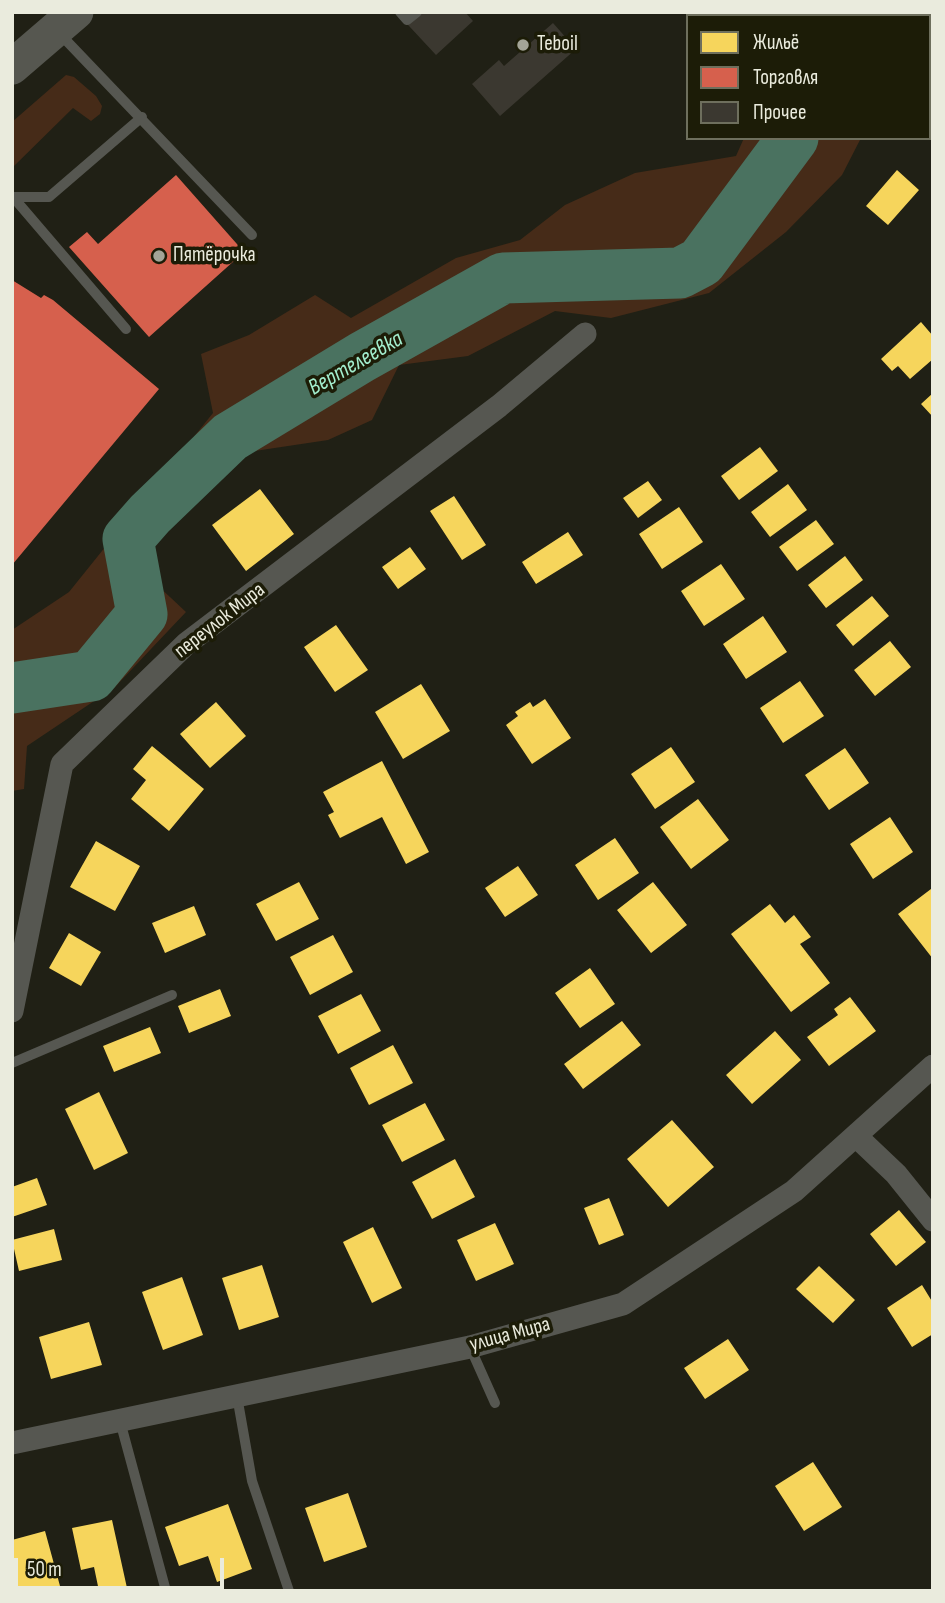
<!DOCTYPE html>
<html>
<head>
<meta charset="utf-8">
<style>
  body { margin:0 }
  #map { position:relative; width:945px; height:1603px; overflow:hidden; background:#202015; font-family:"Sofia Sans Condensed",sans-serif }
  canvas { display:block }
  .frame { position:absolute; inset:0; border:14px solid #eaebdd; pointer-events:none }
  .legend { position:absolute; left:686px; top:14px; width:245px; height:126px; box-sizing:border-box; background:#1c1c07; border:2px solid #6e6f5d; margin:0; padding:9px 12px; list-style:none; font-size:21px; color:#eaebdd }
  .legend li { display:flex; align-items:center; gap:14px; height:35px }
  .legend b { width:35px; border:2px solid #6e6f5d }
  .scale { position:absolute; left:14px; top:1558px; width:210px; height:32px; box-sizing:border-box; border:4px solid #eaebdd; border-top:0; padding-left:9px; font-size:21px; line-height:24px; white-space:nowrap; color:#eaebdd; -webkit-text-stroke:5px #1c1c07; paint-order:stroke }
</style>
</head>
<body>
<div id="map">
<canvas width="945" height="1603"></canvas>
<div class="frame"></div>
<ul class="legend">
<li><b style="height:19px;background:#f6d55c"></b>Жильё</li>
<li><b style="height:19px;background:#d6604d"></b>Торговля</li>
<li><b style="height:19px;background:#3b3830"></b>Прочее</li>
</ul>
<div class="scale">50 m</div>
</div>
<script>
const ctx = document.querySelector('canvas').getContext('2d');
ctx.lineJoin = 'round';
function paint(path, color) {
  ctx.fillStyle = color;
  ctx.fill(path, 'evenodd');
}
function shape(rows) {
  const path = new Path2D();
  for (const r of rows) {
    path.moveTo(r[0], r[1]);
    for (let i = 2; i < r.length; i += 2) path.lineTo(r[i], r[i + 1]);
  }
  return path;
}
function strokePath(path, color, width, dash) {
  ctx.strokeStyle = color;
  ctx.lineWidth = width;
  ctx.lineCap = dash ? 'butt' : 'round';
  ctx.setLineDash(dash || []);
  ctx.stroke(path);
}
function write(font, color, halo, rows, align = 'center') {
  ctx.font = font + ' "Sofia Sans Condensed",sans-serif';
  ctx.lineWidth = 7;
  ctx.setLineDash([]);
  ctx.textBaseline = 'middle';
  ctx.strokeStyle = halo;
  ctx.fillStyle = color;
  for (const [text, x, y, turn = 0] of rows) {
    ctx.save();
    ctx.translate(x, y);
    ctx.rotate((+turn || 0) * Math.PI / 180);
    ctx.textAlign = isNaN(turn) ? turn : align;
    if (halo) ctx.strokeText(text, 0, 0);
    ctx.fillText(text, 0, 0);
    ctx.restore();
  }
}
paint(shape([
  [66,75,74,77,96,96,102,106,100,114,91,121,73,108,12,168,12,122],
  [744,138,861,138,842,175,786,232,709,293,611,318,555,311,468,356,399,365,372,420,328,440,248,452,145,541,155,583,186,612,115,687,27,746,24,789,12,791,12,630,69,592,213,413,201,354,249,335,315,295,351,318,456,258,520,240,565,205,635,173,736,156]
]), '#462b18');
paint(shape([
  [897,170,919,190,888,225,866,206],
  [921,322,933,336,933,359,910,379,898,366,892,371,881,359],
  [933,393,933,417,921,404],
  [760,447,778,471,739,500,721,476],
  [648,481,662,500,638,518,623,498],
  [788,484,807,510,770,537,751,512],
  [260,489,294,534,246,571,212,525],
  [454,496,486,545,462,560,430,511],
  [679,507,703,542,662,569,639,534],
  [816,520,834,544,797,571,779,547],
  [568,532,583,555,536,584,522,562],
  [410,547,426,569,398,589,382,567],
  [845,556,863,580,826,608,808,585],
  [721,564,745,599,704,626,681,591],
  [872,596,889,616,853,646,836,625],
  [763,616,787,652,746,679,723,644],
  [336,625,368,670,335,692,304,647],
  [890,641,911,667,875,696,854,670],
  [800,681,824,716,783,743,760,708],
  [421,684,450,731,403,759,375,712],
  [545,699,571,738,532,764,506,725,518,716,515,712,530,702,533,707],
  [216,702,246,736,210,768,180,734],
  [152,746,204,789,169,831,131,799,146,780,133,769],
  [671,747,695,782,655,809,631,774],
  [845,748,869,783,829,810,805,775],
  [382,761,429,852,406,864,382,817,340,838,328,815,334,812,323,792],
  [698,799,729,840,691,869,660,827],
  [890,817,913,852,873,879,850,844],
  [615,838,639,873,598,900,575,865],
  [96,841,140,866,115,911,70,887],
  [518,866,538,895,505,917,485,888],
  [299,882,319,919,276,941,256,904],
  [653,882,687,925,651,953,617,910],
  [931,889,933,891,933,959,898,914],
  [770,904,785,923,794,915,811,937,800,944,830,983,791,1012,731,934],
  [194,906,206,935,165,953,152,923],
  [69,933,101,952,81,986,49,968],
  [333,935,353,972,310,995,290,957],
  [590,968,615,1004,580,1028,555,993],
  [220,989,231,1016,189,1033,178,1006],
  [361,994,381,1031,338,1054,318,1016],
  [850,997,876,1031,829,1066,807,1037,838,1015,834,1009],
  [622,1021,641,1045,583,1089,564,1064],
  [150,1027,161,1053,114,1072,103,1046],
  [775,1031,801,1060,752,1104,726,1075],
  [393,1045,413,1083,369,1105,350,1068],
  [99,1092,128,1153,94,1170,65,1109],
  [425,1103,445,1140,402,1162,382,1125],
  [672,1120,714,1167,668,1207,627,1159],
  [455,1159,475,1197,432,1219,412,1182],
  [37,1178,47,1205,12,1217,12,1187],
  [609,1198,624,1235,599,1245,584,1208],
  [899,1210,926,1242,896,1266,870,1234],
  [495,1223,514,1264,476,1281,457,1240],
  [373,1227,402,1288,372,1303,343,1242],
  [54,1229,62,1260,19,1271,12,1240],
  [262,1265,279,1317,239,1330,222,1278],
  [819,1266,855,1300,833,1323,796,1289],
  [182,1277,203,1335,163,1350,142,1292],
  [922,1285,933,1303,933,1334,912,1347,887,1308],
  [89,1322,102,1365,51,1379,39,1337],
  [728,1339,749,1370,705,1399,684,1368],
  [813,1462,842,1507,804,1531,775,1486],
  [348,1493,367,1547,324,1562,305,1508],
  [228,1504,252,1569,217,1582,208,1556,179,1566,165,1527],
  [112,1520,127,1588,99,1591,94,1567,81,1570,72,1528],
  [45,1531,60,1586,42,1591,12,1591,12,1540]
]), '#f6d55c');
paint(shape([
  [176,175,244,252,149,337,69,247,87,232,98,244],
  [12,280,41,298,44,295,53,300,159,389,12,565]
]), '#d6604d');
strokePath(shape([
  [829,12,829,16],
  [12,688,91,676,142,614,128,539,150,514,230,437,362,357,503,278,680,273,701,262,793,138]
]), '#4a7260', 51);
paint(shape([
  [396,12,465,12,473,21,436,55],
  [750,12,798,12,798,16,738,16],
  [553,23,576,49,500,116,472,84,499,60,504,66]
]), '#3b3830');
strokePath(shape([
  [400,12,407,20,417,12],
  [60,34,252,235],
  [12,197,49,197,142,117],
  [13,197,126,329],
  [12,1063,172,995],
  [470,1347,495,1403],
  [237,1396,252,1481,289,1591],
  [120,1421,166,1591]
]), '#565751', 10);
strokePath(shape([
  [12,1011,62,764,186,644,499,406,585,334],
  [857,1137,896,1174,933,1220],
  [12,1443,470,1347,623,1304,794,1191,933,1066]
]), '#565751', 23);
strokePath(shape([
  [12,67,76,12]
]), '#565750', 35);
for (const [x, y, r, color] of [
  [523,45,7,"#a3a497"],
  [159,256,7,"#a3a497"]
]) {
  const dot = new Path2D();
  dot.arc(x, y, r, 0, 2 * Math.PI);
  ctx.fillStyle = color;
  ctx.fill(dot);
  strokePath(dot, '#1c1c07', 2.5);
}
write('21px', '#eaebdd', '#1c1c07', [
  ["Teboil",537,45],
  ["Пятёрочка",173,256]
], 'left');
write('21px', '#eaebdd', '#1c1c07', [
  ["переулок Мира",220,621,-38],
  ["улица Мира",510,1335,-15]
]);
write('italic 23px', '#a3eece', '#1c1c07', [
  ["Вертелеевка",356,364,-30]
]);
</script>
</body>
</html>
